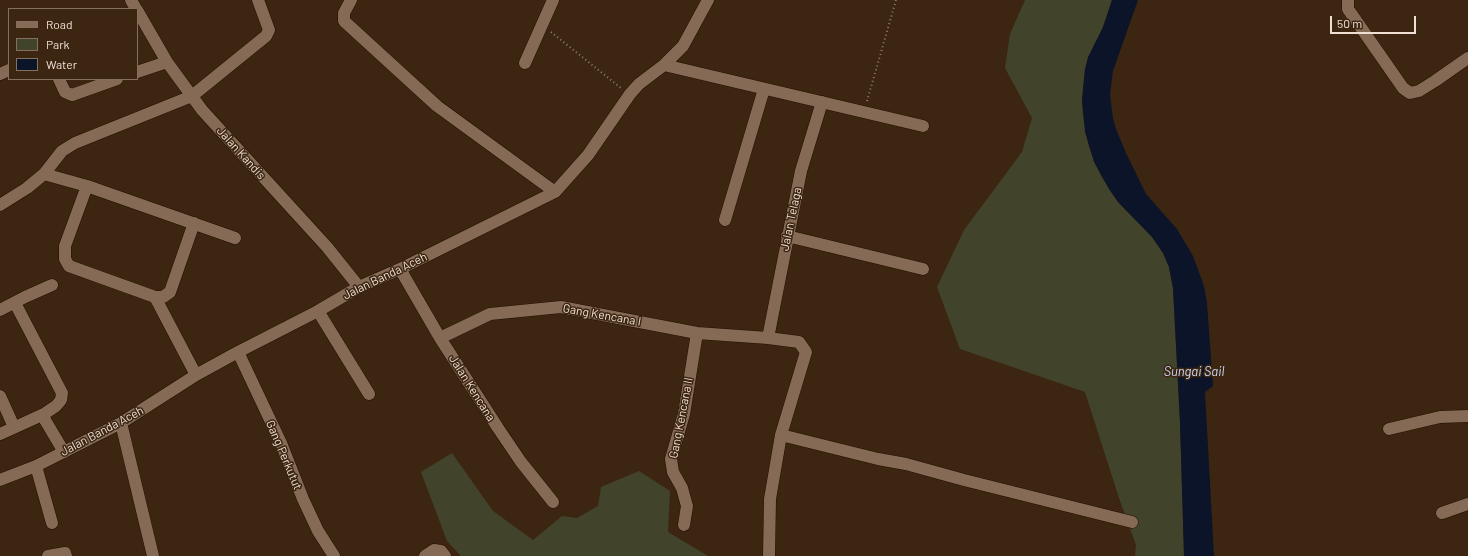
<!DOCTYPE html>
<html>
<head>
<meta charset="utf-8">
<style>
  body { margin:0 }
  #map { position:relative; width:1468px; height:556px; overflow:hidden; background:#3c2612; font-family:Barlow,sans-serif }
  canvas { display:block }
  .legend { position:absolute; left:8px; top:8px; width:130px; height:72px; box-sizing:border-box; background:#3c2612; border:1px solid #84705f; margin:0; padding:5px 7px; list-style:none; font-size:12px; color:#efdfd3 }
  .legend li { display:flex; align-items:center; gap:8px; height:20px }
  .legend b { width:20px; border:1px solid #84705f }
  .scale { position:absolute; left:1330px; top:16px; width:86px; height:18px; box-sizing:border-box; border:2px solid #efdfd3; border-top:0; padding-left:5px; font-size:12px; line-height:14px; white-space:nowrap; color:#efdfd3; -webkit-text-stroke:3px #3c2612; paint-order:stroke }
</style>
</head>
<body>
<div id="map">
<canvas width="1468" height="556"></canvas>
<ul class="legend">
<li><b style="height:5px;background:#856a55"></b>Road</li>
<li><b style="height:11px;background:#42432b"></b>Park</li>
<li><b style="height:11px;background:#0b1429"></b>Water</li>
</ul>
<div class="scale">50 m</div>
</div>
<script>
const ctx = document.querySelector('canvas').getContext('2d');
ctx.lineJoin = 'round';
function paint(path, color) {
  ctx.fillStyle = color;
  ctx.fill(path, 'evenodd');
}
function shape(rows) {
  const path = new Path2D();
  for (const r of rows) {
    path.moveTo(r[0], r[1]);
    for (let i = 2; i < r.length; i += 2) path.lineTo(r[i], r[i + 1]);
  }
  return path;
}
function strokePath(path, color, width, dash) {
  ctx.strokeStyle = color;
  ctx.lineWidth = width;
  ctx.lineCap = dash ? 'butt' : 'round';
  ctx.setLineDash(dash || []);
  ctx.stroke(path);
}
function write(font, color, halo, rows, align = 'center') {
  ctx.font = font + ' Barlow,sans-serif';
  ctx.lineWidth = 3;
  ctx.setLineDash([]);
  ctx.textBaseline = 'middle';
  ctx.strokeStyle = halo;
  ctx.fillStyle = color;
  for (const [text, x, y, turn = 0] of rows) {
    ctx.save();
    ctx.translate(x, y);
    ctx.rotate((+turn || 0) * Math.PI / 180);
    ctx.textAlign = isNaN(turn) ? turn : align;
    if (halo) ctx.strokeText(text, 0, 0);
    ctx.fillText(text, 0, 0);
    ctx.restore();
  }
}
paint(shape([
  [1025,0,1112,0,1103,27,1085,69,1082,100,1083,116,1089,147,1101,176,1118,202,1152,237,1163,253,1169,267,1173,288,1180,422,1184,556,1135,556,1136,545,1119,498,1085,392,960,349,937,287,964,230,1022,152,1032,118,1005,68,1010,34],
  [452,453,493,511,533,540,562,516,577,518,598,506,601,487,639,471,670,491,668,532,708,556,461,556,447,541,421,472]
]), '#42432b');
paint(shape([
  [1112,0,1138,0,1113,71,1110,95,1113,118,1116,129,1126,153,1146,194,1177,229,1193,256,1204,286,1207,303,1213,386,1205,392,1214,556,1184,556,1180,422,1173,288,1169,267,1163,253,1152,237,1118,202,1109,189,1094,162,1085,132,1082,100,1085,69,1088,57,1103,27]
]), '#0b1429');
const minor = shape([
  [131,0,136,9],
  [351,0,344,13,344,21,437,106,555,192],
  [1348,0,1348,9,1403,88,1410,93,1419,91,1435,81,1468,58],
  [137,10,167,62,202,110,327,247,359,287],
  [525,63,553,0],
  [664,65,923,126],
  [137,72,167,62],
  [0,74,9,70],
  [59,79,65,92,72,95,117,79],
  [44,174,87,186,235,238],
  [87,186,65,246,65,259,69,266,155,297,163,297,170,292,194,223],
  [0,205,27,188,44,174,62,151,75,143,192,96,266,36,269,30,258,0],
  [725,220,764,89],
  [787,236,923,269],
  [400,269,440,338,498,428,521,462,553,502],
  [155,297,196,375],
  [15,303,62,393,61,400,56,406,44,414,45,420,64,452],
  [0,310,25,297,52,285],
  [318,311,369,394],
  [440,338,490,314,561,307,697,333,768,338,799,342,806,352,781,435,770,499,769,556],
  [768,338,801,171,822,102],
  [238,352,281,443,303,499,318,531,334,556],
  [0,396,14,427],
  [121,423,153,556],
  [1389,429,1440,417,1468,416],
  [0,434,44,414],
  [781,435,878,459,906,464,964,480,1132,522],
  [36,466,52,523],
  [0,480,36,466,121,423,196,375,238,352,318,311,359,287,400,269,555,192,588,155,630,94,639,84,664,65,683,46,708,0],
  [1442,513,1468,504],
  [684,525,687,506,682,488,673,472,671,459,684,414,697,333],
  [48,556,65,553,66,556],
  [425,556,434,550,441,551,445,556]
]);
strokePath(minor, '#230e00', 13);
strokePath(shape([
  [551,32,621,88],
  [867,101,896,0]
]), '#927f6f', 2, [1, 3]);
strokePath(minor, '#856a55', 12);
write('12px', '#efdfd3', '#3c2612', [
  ["Jalan Kandis",241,153,48],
  ["Jalan Telaga",791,219,-78],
  ["Jalan Banda Aceh",385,276,-26],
  ["Gang Kencana I",602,315,10],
  ["Jalan Kencana",472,388,58],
  ["Gang Kencana II",681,418,-79],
  ["Jalan Banda Aceh",102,431,-28],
  ["Gang Perkutut",284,455,67]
]);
write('italic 13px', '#cad9f7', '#3c2612', [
  ["Sungai Sail",1194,372]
]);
</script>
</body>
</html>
